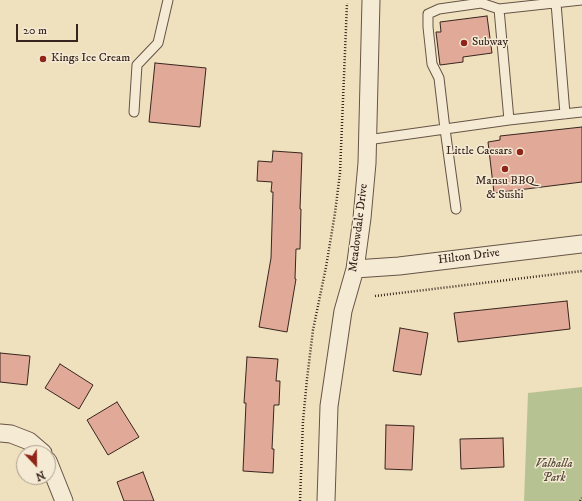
<!DOCTYPE html>
<html>
<head>
<meta charset="utf-8">
<style>
  body { margin:0 }
  #map { position:relative; width:582px; height:501px; overflow:hidden; background:#efe0be; font-family:"IM FELL DW Pica",serif }
  canvas { display:block }
  .north { position:absolute; left:16px; top:445px; width:40px; height:40px; box-sizing:border-box; background:#f5ebd5; border:1px solid #a99c8c; border-radius:50%; rotate:158deg; font-size:11px; font-weight:700; line-height:16px; text-align:center; color:#38251e }
  .north::after { content:''; display:block; margin:auto; width:14px; height:18px; background:#8f2418; clip-path:polygon(50% 0,100% 100%,50% 72%,0 100%) }
  .scale { position:absolute; left:16px; top:24px; width:62px; height:18px; box-sizing:border-box; border:2px solid #38251e; border-top:0; padding-left:5px; font-size:12px; line-height:14px; white-space:nowrap; color:#38251e; -webkit-text-stroke:3px #f5ebd5; paint-order:stroke }
</style>
</head>
<body>
<div id="map">
<canvas width="582" height="501"></canvas>
<div class="north">N</div>
<div class="scale">20 m</div>
</div>
<script>
const ctx = document.querySelector('canvas').getContext('2d');
ctx.lineJoin = 'round';
function paint(path, color) {
  ctx.fillStyle = color;
  ctx.fill(path, 'evenodd');
}
function shape(rows) {
  const path = new Path2D();
  for (const r of rows) {
    path.moveTo(r[0], r[1]);
    for (let i = 2; i < r.length; i += 2) path.lineTo(r[i], r[i + 1]);
  }
  return path;
}
function strokePath(path, color, width, dash) {
  ctx.strokeStyle = color;
  ctx.lineWidth = width;
  ctx.lineCap = dash ? 'butt' : 'round';
  ctx.setLineDash(dash || []);
  ctx.stroke(path);
}
function write(font, color, halo, rows, align = 'center') {
  ctx.font = font + ' "IM FELL DW Pica",serif';
  ctx.lineWidth = 3;
  ctx.setLineDash([]);
  ctx.textBaseline = 'middle';
  ctx.strokeStyle = halo;
  ctx.fillStyle = color;
  for (const [text, x, y, turn = 0] of rows) {
    ctx.save();
    ctx.translate(x, y);
    ctx.rotate((+turn || 0) * Math.PI / 180);
    ctx.textAlign = isNaN(turn) ? turn : align;
    if (halo) ctx.strokeText(text, 0, 0);
    ctx.fillText(text, 0, 0);
    ctx.restore();
  }
}
paint(shape([
  [582,387,582,501,524,501,528,393]
]), '#b7c293');
const building = shape([
  [487,16,492,53,463,57,463,62,440,65,436,32,441,32,440,22,487,16],
  [155,63,206,68,200,127,149,122,155,63],
  [582,127,582,182,494,193,488,142,500,140,500,136,582,127],
  [273,151,302,153,300,209,301,209,300,249,296,249,295,279,296,279,287,332,259,327,271,258,273,192,271,192,272,182,257,181,258,161,272,162,273,151],
  [567,301,570,329,458,342,454,313,567,301],
  [400,328,428,333,421,375,393,371,400,328],
  [0,353,30,356,27,385,0,382,0,353],
  [247,357,278,359,276,381,280,381,279,405,274,405,272,449,274,449,273,473,243,471,246,403,244,403,247,357],
  [60,364,93,385,79,409,45,388,60,364],
  [117,402,139,437,108,455,87,420,117,402],
  [386,425,414,426,412,470,385,469,386,425],
  [503,438,504,467,461,469,460,439,503,438],
  [143,472,154,501,124,501,117,482,143,472]
]);
paint(building, '#e0a998');
strokePath(building, '#38251e', 1);
const lane = shape([
  [556,3,565,114],
  [134,112,137,65,158,43,168,0],
  [509,120,499,9,582,0],
  [367,140,509,120,582,112],
  [456,209,445,129,439,78,432,64,428,27,428,14,439,9,481,3,499,9]
]);
const street = shape([
  [355,269,399,266,582,244],
  [0,433,11,434,29,441,43,453],
  [48,461,64,501],
  [326,501,329,406,343,311,355,269,362,218,367,163,371,0]
]);
strokePath(lane, '#665446', 11);
strokePath(street, '#665446', 19);
strokePath(shape([
  [375,296,582,271],
  [300,501,303,421,307,379,313,330,326,267,335,213,340,173,347,3],
  [580,501,582,498]
]), '#38251e', 2.5, [1, 2]);
strokePath(lane, '#f5ebd5', 9);
strokePath(street, '#f5ebd5', 17);
for (const [x, y, r, color] of [
  [464,43,4,"#8f2418"],
  [43,59,4,"#8f2418"],
  [520,152,4,"#8f2418"],
  [505,169,4,"#8f2418"]
]) {
  const dot = new Path2D();
  dot.arc(x, y, r, 0, 2 * Math.PI);
  ctx.fillStyle = color;
  ctx.fill(dot);
  strokePath(dot, '#f5ebd5', 1.5);
}
write('12px', '#38251e', '#f5ebd5', [
  ["Subway",472,43],
  ["Kings Ice Cream",51,59],
  ["Little Caesars",512,152,"right"],
  ["Mansu BBQ",505,182,"center"],
  ["& Sushi",505,196,"center"]
], 'left');
write('12px', '#38251e', '#f5ebd5', [
  ["Meadowdale Drive",359,228,-83],
  ["Hilton Drive",469,257,-7]
]);
write('italic 12px', '#584c3b', '#f5ebd5', [
  ["Valhalla",554,465],
  ["Park",554,479]
]);
</script>
</body>
</html>
